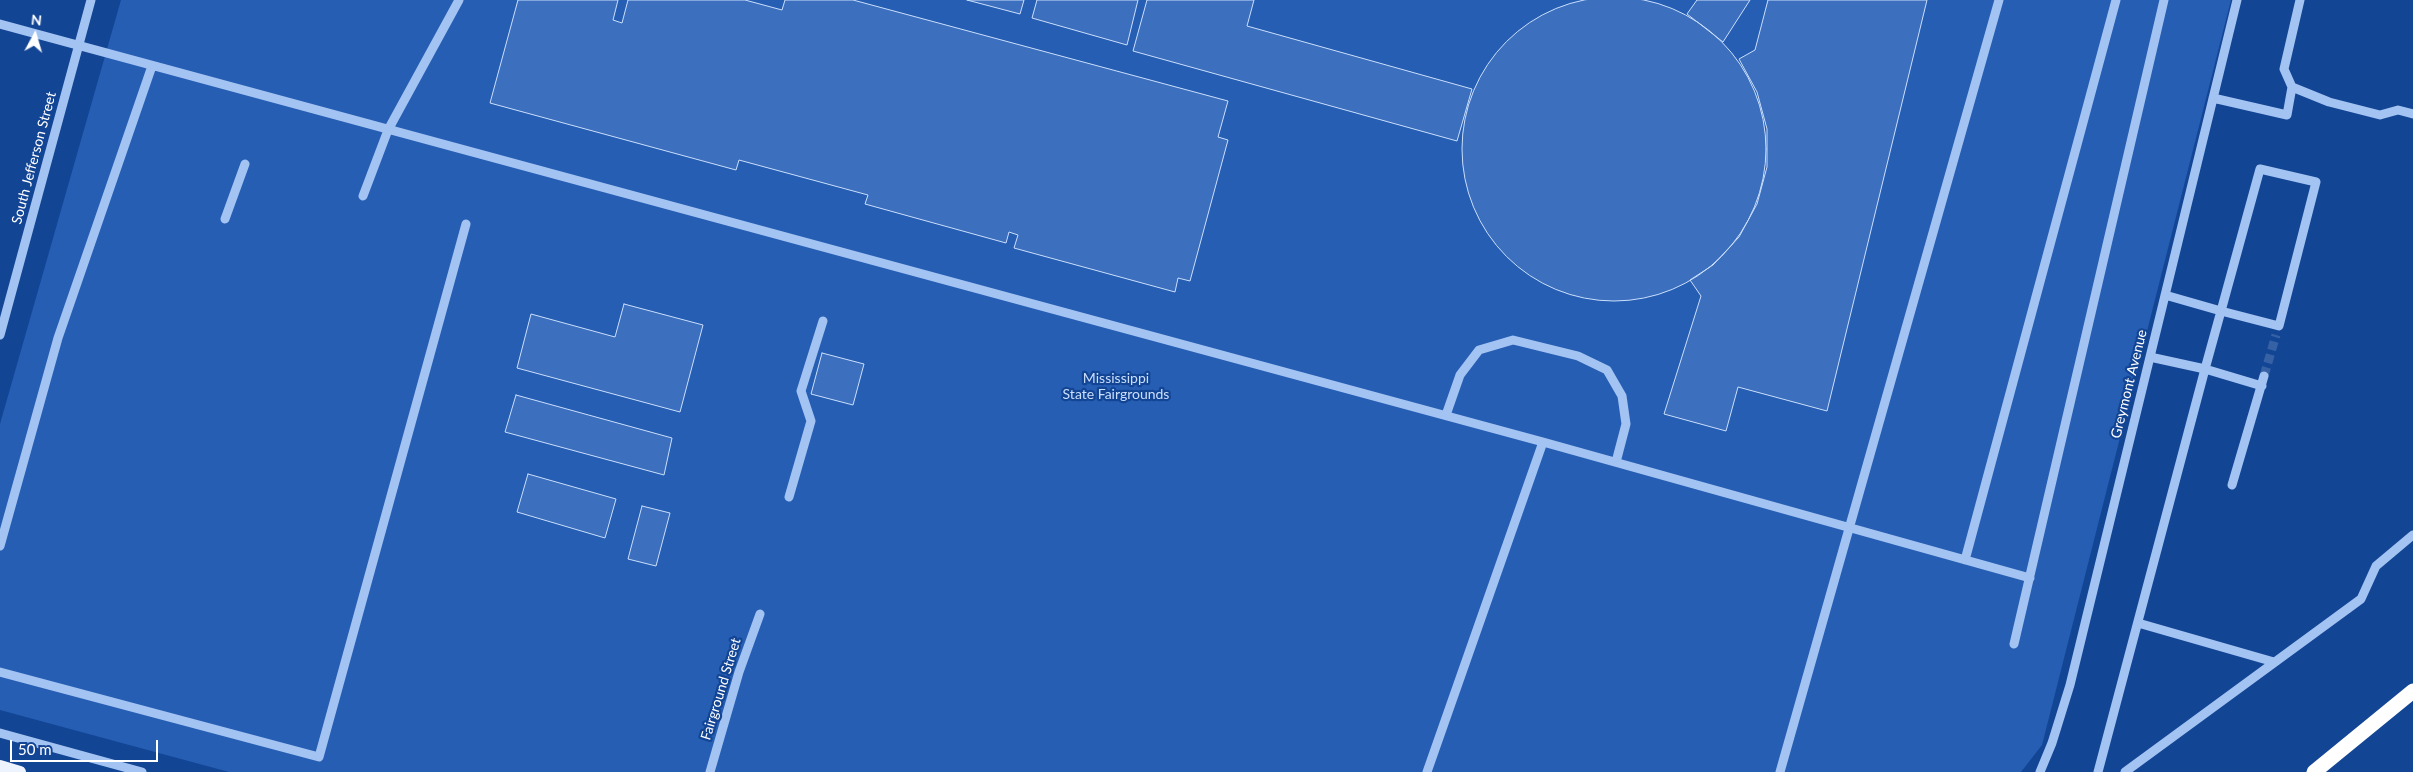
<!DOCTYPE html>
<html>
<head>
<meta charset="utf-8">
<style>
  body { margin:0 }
  #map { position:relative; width:2413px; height:772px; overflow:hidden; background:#134595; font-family:Lato,sans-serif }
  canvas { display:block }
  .north { position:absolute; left:10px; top:10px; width:50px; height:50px; -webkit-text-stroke:4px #134595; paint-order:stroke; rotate:6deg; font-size:14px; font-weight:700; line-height:20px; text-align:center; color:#fff }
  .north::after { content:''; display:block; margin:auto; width:18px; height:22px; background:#fff; clip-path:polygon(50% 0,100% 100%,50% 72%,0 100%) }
  .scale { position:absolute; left:10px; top:740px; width:148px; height:22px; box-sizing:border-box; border:2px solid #fff; border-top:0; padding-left:6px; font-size:15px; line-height:18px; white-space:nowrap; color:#fff; -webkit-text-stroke:4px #134595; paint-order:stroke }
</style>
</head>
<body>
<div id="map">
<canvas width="2413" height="772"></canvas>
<div class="north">N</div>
<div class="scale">50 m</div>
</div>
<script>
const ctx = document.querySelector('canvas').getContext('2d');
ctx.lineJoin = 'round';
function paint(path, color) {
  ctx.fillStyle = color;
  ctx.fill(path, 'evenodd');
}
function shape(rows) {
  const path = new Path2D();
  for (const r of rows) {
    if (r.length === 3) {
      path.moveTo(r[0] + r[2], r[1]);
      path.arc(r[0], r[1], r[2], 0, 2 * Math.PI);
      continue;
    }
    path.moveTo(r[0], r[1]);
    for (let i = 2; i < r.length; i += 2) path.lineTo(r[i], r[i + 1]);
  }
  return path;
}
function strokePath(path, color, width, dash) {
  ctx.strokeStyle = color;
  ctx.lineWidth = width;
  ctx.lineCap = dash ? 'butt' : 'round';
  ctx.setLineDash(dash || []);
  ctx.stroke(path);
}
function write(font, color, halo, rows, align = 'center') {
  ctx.font = font + ' Lato,sans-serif';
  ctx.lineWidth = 4.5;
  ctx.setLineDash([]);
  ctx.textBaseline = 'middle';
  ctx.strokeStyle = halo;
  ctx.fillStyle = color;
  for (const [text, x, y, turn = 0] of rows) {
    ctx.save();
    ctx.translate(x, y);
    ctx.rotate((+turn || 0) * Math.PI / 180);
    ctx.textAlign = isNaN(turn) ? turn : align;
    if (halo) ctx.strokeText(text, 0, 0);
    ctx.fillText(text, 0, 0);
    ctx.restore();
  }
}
paint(shape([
  [121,0,2231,0,2042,745,2021,772,229,772,0,710,0,424]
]), '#265eb4');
const building = shape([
  [1614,149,152],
  [518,0,618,0,613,20,622,23,628,0,745,0,782,10,785,0,853,0,1228,101,1218,137,1228,140,1190,281,1178,278,1175,292,1014,248,1018,235,1009,232,1006,243,865,204,868,195,739,160,736,170,490,103,518,0],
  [967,0,1024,0,1020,14,967,0],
  [1037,0,1138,0,1127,45,1032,18,1037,0],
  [1147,0,1254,0,1247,26,1472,89,1457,141,1133,51,1147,0],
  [1697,0,1750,0,1723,42,1687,14,1697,0],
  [1768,0,1927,0,1827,411,1738,387,1726,431,1664,414,1701,296,1690,280,1713,265,1739,237,1757,204,1767,167,1767,129,1757,92,1739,59,1755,50,1768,0],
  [624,304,703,325,680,412,517,368,531,314,615,337,624,304],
  [822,353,864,364,853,405,811,394,822,353],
  [516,395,672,438,664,475,505,432,516,395],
  [528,474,616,499,605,538,517,512,528,474],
  [642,506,670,513,656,566,628,559,642,506]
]);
paint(building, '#3c6fbd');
strokePath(building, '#cadffd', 1);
strokePath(shape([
  [2264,376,2276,335]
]), '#3661a5', 9, [9, 4.5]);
strokePath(shape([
  [0,24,1543,442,2030,578],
  [2292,87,2329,102,2380,115,2398,110,2413,114],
  [2213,98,2287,115,2292,87,2284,69,2300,0],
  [363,196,388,130,459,0],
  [225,219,245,164],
  [0,335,91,0],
  [2150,357,2205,369,2262,386],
  [1446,415,1460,375,1479,350,1513,340,1578,356,1607,370,1622,396,1626,424,1616,462],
  [2232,485,2264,376],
  [789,497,811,421,801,391,823,321],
  [0,546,58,338,152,66],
  [1965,560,2116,0],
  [2138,623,2274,662],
  [2014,644,2164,0],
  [0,672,319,757,466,224],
  [0,733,142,772],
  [710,772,739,672,760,614],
  [1427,772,1543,442],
  [1780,772,1999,0],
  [2040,772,2052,743,2070,685,2237,0],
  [2098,772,2205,369,2221,311,2260,169,2316,182,2279,326,2221,311,2165,295],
  [2125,772,2361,599,2376,566,2413,535]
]), '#a3c3f2', 9);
strokePath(shape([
  [0,766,20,772]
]), '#eef4ff', 12);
strokePath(shape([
  [2314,772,2413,691]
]), '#fff', 15);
write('14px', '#fff', '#134595', [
  ["South Jefferson Street",34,158,-75],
  ["Greymont Avenue",2129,384,-76],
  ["Fairground Street",721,689,-73]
]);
write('14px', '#cadffd', '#134595', [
  ["Mississippi",1116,378],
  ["State Fairgrounds",1116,394]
]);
</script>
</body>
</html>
